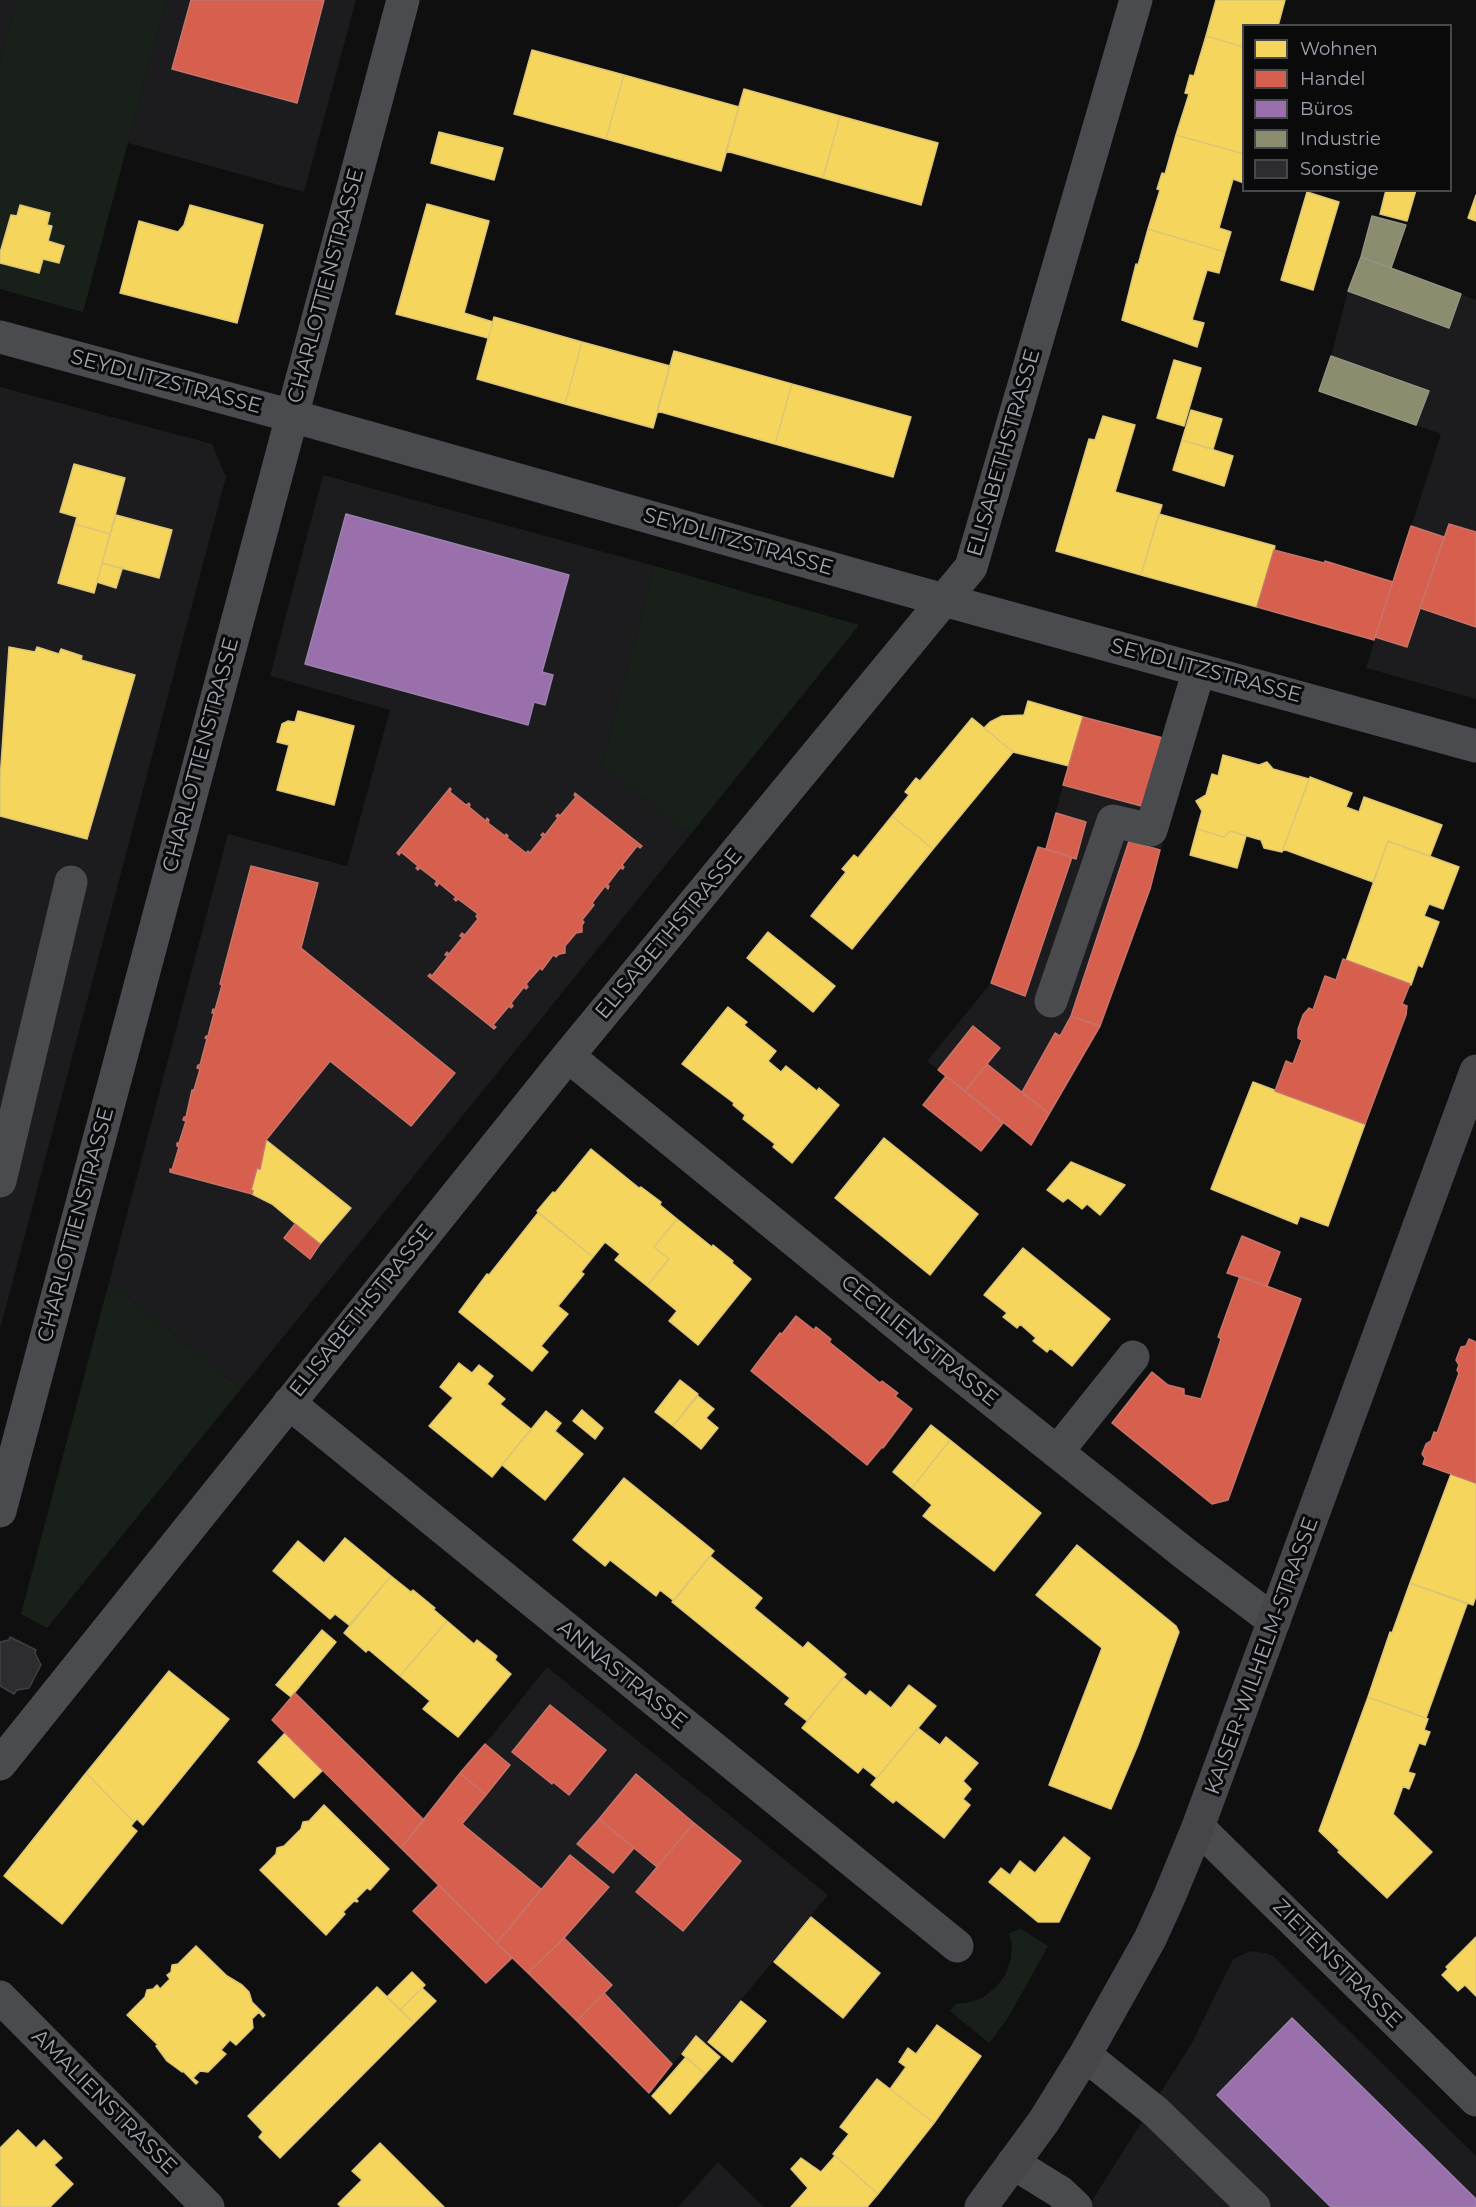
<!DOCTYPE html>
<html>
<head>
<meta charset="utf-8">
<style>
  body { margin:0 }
  #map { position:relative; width:1476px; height:2207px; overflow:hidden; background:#0f0f10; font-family:Montserrat,sans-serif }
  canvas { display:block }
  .legend { position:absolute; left:1242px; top:24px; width:210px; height:168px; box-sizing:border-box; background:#0a0a0b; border:2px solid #46484d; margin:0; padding:8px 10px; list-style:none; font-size:18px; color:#a0a4b1 }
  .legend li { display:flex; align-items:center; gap:12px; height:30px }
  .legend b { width:30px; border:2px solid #46484d }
</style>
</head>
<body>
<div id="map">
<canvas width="1476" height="2207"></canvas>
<ul class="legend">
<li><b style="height:16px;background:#f6d55c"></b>Wohnen</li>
<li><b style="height:16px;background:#d6604d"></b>Handel</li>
<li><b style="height:16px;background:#9970ab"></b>Büros</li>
<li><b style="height:16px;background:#8c8c6e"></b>Industrie</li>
<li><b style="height:16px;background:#2d2d2f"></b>Sonstige</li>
</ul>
</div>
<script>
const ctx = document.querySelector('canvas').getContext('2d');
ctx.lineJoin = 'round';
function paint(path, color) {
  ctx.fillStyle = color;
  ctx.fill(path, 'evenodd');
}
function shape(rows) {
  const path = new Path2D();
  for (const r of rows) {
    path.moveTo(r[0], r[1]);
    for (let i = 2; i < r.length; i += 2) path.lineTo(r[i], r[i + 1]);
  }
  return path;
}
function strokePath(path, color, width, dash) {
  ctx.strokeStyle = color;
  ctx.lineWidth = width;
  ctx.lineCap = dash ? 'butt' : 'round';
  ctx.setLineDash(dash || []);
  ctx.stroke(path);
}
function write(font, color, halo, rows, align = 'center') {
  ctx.font = font + ' Montserrat,sans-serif';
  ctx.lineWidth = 6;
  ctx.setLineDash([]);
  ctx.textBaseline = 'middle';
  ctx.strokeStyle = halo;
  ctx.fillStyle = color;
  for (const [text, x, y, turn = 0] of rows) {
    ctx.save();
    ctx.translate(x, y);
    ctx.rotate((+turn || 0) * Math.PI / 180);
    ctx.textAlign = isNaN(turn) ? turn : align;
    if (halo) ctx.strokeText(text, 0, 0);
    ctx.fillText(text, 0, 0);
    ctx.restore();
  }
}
paint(shape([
  [0,0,17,0,0,62],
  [166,0,356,0,304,192,128,143],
  [1361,257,1476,300,1476,699,1366,668,1441,434,1319,391,1331,356,1348,291],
  [0,387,212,444,226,477,0,1329],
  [323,475,655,566,602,764,690,835,241,1389,109,1282,228,834,347,866,390,710,270,676],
  [1063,785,1171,814,1150,889,1100,1026,1031,1145,927,1061,991,983,1038,847,1046,848],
  [547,1667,828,1895,705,2043,696,2036,649,2093,497,1943,424,1820],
  [1250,1951,1266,1953,1273,1956,1476,2156,1476,2207,1088,2207,1192,2043,1233,1959],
  [718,2162,764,2207,678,2207]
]), '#1c1c1e');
paint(shape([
  [17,0,166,0,83,312,0,289,0,62],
  [655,566,859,625,690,835,602,764],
  [109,1282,241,1389,47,1628,21,1614],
  [1021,1929,1048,1946,1008,2018,989,2043,950,2011,956,2004,971,2002,984,1997,997,1986,1006,1974,1011,1958,1012,1945,1009,1933]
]), '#19201a');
const homes = shape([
  [1216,0,1285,0,1278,26,1244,26,1244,47,1206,36,1216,0],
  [1206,36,1244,47,1244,154,1176,135,1189,94,1185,93,1190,75,1194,76,1206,36],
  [532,50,624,75,606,139,514,114,532,50],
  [624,75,739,107,721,171,606,139,624,75],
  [744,89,840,116,823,178,726,151,744,89],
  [840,116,938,143,921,205,823,178,840,116],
  [439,132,503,148,494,180,431,163,439,132],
  [1176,135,1244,154,1244,183,1233,179,1219,228,1231,232,1225,252,1148,229,1160,190,1157,189,1162,173,1165,174,1176,135],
  [1386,190,1416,190,1407,221,1380,214,1386,190],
  [1307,192,1339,202,1313,290,1281,280,1307,192],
  [1476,195,1476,221,1468,218,1476,195],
  [427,204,489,221,464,313,493,322,488,338,396,314,427,204],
  [20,205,50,213,47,225,52,226,48,241,64,246,59,263,43,259,39,273,0,263,0,253,11,215,17,216,20,205],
  [190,205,263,225,237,323,120,293,139,221,178,232,184,225,190,205],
  [1148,229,1225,252,1219,273,1207,270,1192,320,1204,323,1197,347,1122,320,1136,264,1138,265,1148,229],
  [494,317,582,342,565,404,477,379,494,317],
  [582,342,670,366,653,428,565,404,582,342],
  [674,351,792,384,775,444,657,411,674,351],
  [1174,360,1201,368,1184,426,1157,418,1174,360],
  [792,384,911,417,893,477,775,444,792,384],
  [1191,410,1222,419,1213,449,1182,440,1191,410],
  [1103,416,1135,425,1115,492,1162,505,1141,575,1056,551,1089,439,1095,440,1103,416],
  [1182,440,1233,456,1224,486,1173,470,1182,440],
  [74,464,125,478,110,534,75,524,77,517,60,512,74,464],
  [1159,514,1275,546,1257,607,1141,575,1159,514],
  [116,515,172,530,159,578,102,563,116,515],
  [75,524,110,534,94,593,58,583,75,524],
  [102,563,122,569,116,588,97,582,102,563],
  [9,647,35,652,37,647,59,654,61,649,82,656,81,660,135,675,87,839,0,816,0,780,9,647],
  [1028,701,1083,717,1069,766,1013,752,984,728,990,722,1002,716,1024,715,1028,701],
  [298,711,354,726,334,805,277,790,289,745,277,742,282,724,288,721,295,722,298,711],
  [972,718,1013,752,933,849,892,816,909,795,905,792,916,778,920,781,972,718],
  [1223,755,1259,765,1267,762,1273,769,1309,779,1282,852,1264,848,1261,840,1230,831,1224,837,1197,829,1202,811,1196,801,1206,795,1212,774,1218,776,1223,755],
  [1310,777,1352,793,1346,807,1359,812,1364,797,1442,825,1430,856,1388,841,1373,882,1283,849,1310,777],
  [892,816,933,849,852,949,811,916,846,872,842,869,854,855,858,858,892,816],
  [1197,829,1224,837,1230,831,1246,836,1237,868,1190,855,1197,829],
  [1388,841,1459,867,1443,909,1429,904,1424,916,1439,922,1422,967,1418,965,1411,985,1346,961,1388,841],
  [768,932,835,986,813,1012,747,958,768,932],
  [728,1007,747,1022,744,1025,776,1051,768,1061,781,1072,786,1066,817,1091,819,1088,839,1105,792,1163,773,1147,775,1144,743,1119,745,1115,733,1105,734,1103,682,1064,728,1007],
  [1253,1082,1365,1124,1328,1226,1300,1216,1297,1224,1211,1189,1253,1082],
  [884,1138,978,1214,930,1275,835,1198,884,1138],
  [266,1140,351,1208,320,1244,272,1204,252,1194,253,1191,251,1190,257,1168,260,1169,266,1140],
  [591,1149,639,1188,641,1187,661,1202,660,1205,677,1219,654,1247,669,1259,647,1286,615,1260,620,1254,605,1242,593,1257,537,1211,553,1192,555,1193,591,1149],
  [1071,1162,1125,1185,1100,1215,1087,1204,1082,1209,1068,1198,1063,1202,1047,1190,1071,1162],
  [538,1213,593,1257,581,1272,584,1274,558,1306,568,1314,541,1346,548,1352,532,1371,459,1312,487,1274,489,1275,538,1213],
  [677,1219,712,1247,713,1245,733,1261,732,1263,751,1279,698,1345,669,1321,677,1311,647,1286,669,1259,654,1247,677,1219],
  [1023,1248,1110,1319,1072,1366,1050,1348,1047,1352,1033,1341,1036,1338,1020,1324,1017,1328,1003,1317,1007,1313,984,1295,1023,1248],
  [459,1363,472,1373,479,1365,493,1376,487,1384,505,1399,500,1404,531,1429,492,1477,429,1426,453,1398,440,1387,459,1363],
  [680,1380,698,1394,673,1426,655,1412,680,1380],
  [698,1396,714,1409,706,1418,718,1428,701,1449,673,1426,698,1396],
  [582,1410,603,1428,595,1439,573,1421,582,1410],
  [546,1411,561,1423,555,1431,583,1454,545,1500,502,1465,546,1411],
  [931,1425,950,1440,912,1488,893,1472,931,1425],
  [950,1440,1041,1513,994,1571,923,1516,932,1505,912,1488,950,1440],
  [1451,1474,1476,1483,1476,1596,1473,1605,1410,1583,1451,1474],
  [624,1478,714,1551,674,1601,660,1590,656,1596,610,1560,605,1566,573,1540,624,1478],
  [345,1538,391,1576,349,1625,335,1614,330,1619,273,1571,298,1541,324,1563,345,1538],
  [1077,1545,1176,1626,1179,1632,1138,1745,1111,1809,1049,1785,1102,1648,1036,1595,1077,1545],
  [710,1556,762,1598,754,1608,803,1648,808,1642,846,1674,807,1721,785,1704,790,1698,672,1602,710,1556],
  [391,1576,411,1592,413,1590,435,1608,433,1609,447,1621,400,1676,368,1649,366,1652,344,1633,391,1576],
  [1410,1583,1467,1604,1426,1718,1368,1697,1390,1632,1392,1633,1410,1583],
  [447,1621,474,1644,477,1640,497,1656,495,1660,511,1674,458,1737,423,1709,430,1701,400,1676,447,1621],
  [322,1630,336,1642,291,1697,276,1685,322,1630],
  [169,1671,229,1719,143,1825,137,1819,134,1822,86,1773,169,1671],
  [843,1677,866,1696,870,1691,891,1708,909,1685,936,1706,877,1778,863,1767,858,1773,802,1728,843,1677],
  [1368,1697,1428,1719,1424,1730,1430,1732,1425,1745,1419,1743,1408,1772,1415,1774,1409,1789,1403,1786,1393,1814,1432,1852,1387,1898,1338,1852,1340,1851,1319,1831,1368,1697],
  [918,1728,940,1745,946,1737,978,1763,963,1781,971,1789,963,1799,970,1805,944,1838,896,1800,893,1803,871,1785,918,1728],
  [285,1733,323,1770,294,1798,258,1762,285,1733],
  [86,1773,134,1822,131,1826,137,1831,62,1924,4,1876,86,1773],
  [324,1805,389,1869,370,1890,367,1888,356,1899,358,1901,357,1902,354,1901,343,1912,345,1914,326,1935,260,1870,276,1854,277,1848,284,1846,301,1829,303,1822,309,1821,324,1805],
  [1064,1837,1090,1858,1059,1922,1038,1922,989,1882,1001,1868,1010,1875,1020,1861,1035,1873,1064,1837],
  [811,1917,880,1973,843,2018,774,1962,811,1917],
  [1476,1937,1476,1996,1465,1985,1458,1991,1442,1975,1448,1969,1446,1967,1476,1937],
  [196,1946,227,1976,242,1985,249,1992,252,2002,265,2015,263,2017,259,2012,252,2019,253,2028,236,2045,230,2040,221,2050,226,2054,208,2072,200,2071,193,2078,198,2082,196,2084,183,2071,182,2072,167,2061,156,2046,158,2045,127,2015,145,1997,147,1990,153,1989,157,1985,160,1989,170,1979,167,1975,171,1972,172,1965,178,1964,196,1946],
  [412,1972,425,1985,400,2010,387,1997,412,1972],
  [377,1987,414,2023,280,2158,259,2137,263,2132,248,2116,377,1987],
  [422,1988,436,2001,414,2023,400,2010,422,1988],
  [741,2001,766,2021,732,2062,708,2042,741,2001],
  [937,2025,981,2056,934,2123,890,2089,906,2067,899,2062,908,2048,916,2054,937,2025],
  [696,2036,720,2057,705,2074,682,2054,696,2036],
  [686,2057,705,2074,670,2114,652,2096,686,2057],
  [877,2079,934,2123,878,2194,833,2154,849,2134,840,2127,877,2079],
  [18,2130,36,2148,44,2140,62,2158,54,2165,73,2184,50,2207,0,2207,0,2148,18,2130],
  [380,2143,444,2207,341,2207,338,2204,362,2180,352,2171,380,2143],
  [835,2156,878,2194,867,2207,791,2207,808,2188,791,2169,801,2158,821,2172,835,2156]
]);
paint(homes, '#f6d55c');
strokePath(homes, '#dcc676', 1.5);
const shops = shape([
  [191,0,324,0,297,103,172,69,191,0],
  [1449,524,1476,532,1476,627,1420,608,1449,524],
  [1411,526,1444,537,1407,647,1375,637,1411,526],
  [1274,550,1324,563,1325,561,1393,582,1374,640,1257,607,1274,550],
  [1083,717,1163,738,1145,807,1063,785,1083,717],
  [450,788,451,789,450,792,466,805,469,803,470,805,469,807,486,821,487,818,489,820,488,823,505,836,506,834,508,836,507,838,526,853,528,851,530,853,543,837,541,835,543,833,545,835,558,818,556,816,558,814,560,816,576,797,574,795,575,793,642,846,640,848,637,846,622,865,624,867,623,869,620,868,607,885,609,886,608,889,605,886,592,903,594,905,582,920,584,922,582,925,582,932,576,933,565,946,565,953,559,954,556,957,553,955,542,970,540,968,526,984,528,987,526,989,524,987,511,1003,513,1006,511,1008,509,1006,493,1025,496,1027,494,1029,428,976,430,974,432,976,448,956,445,955,447,952,449,954,463,937,460,936,462,933,465,935,478,919,476,916,478,914,458,899,456,901,454,899,456,897,439,883,437,886,435,884,437,881,420,868,418,870,416,868,418,866,401,852,399,855,397,853,450,788],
  [1056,813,1086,822,1076,859,1046,849,1056,813],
  [1129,841,1160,850,1150,889,1100,1026,1071,1016,1129,841],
  [1038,847,1072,857,1025,996,991,983,1038,847],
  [251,866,318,883,301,948,455,1073,411,1126,330,1061,266,1140,260,1169,257,1168,251,1190,253,1191,252,1194,170,1172,170,1169,172,1170,179,1147,177,1146,177,1143,179,1143,186,1121,183,1120,184,1117,186,1117,192,1090,194,1090,200,1069,197,1068,198,1065,200,1065,207,1039,205,1038,206,1036,208,1036,214,1013,212,1013,213,1009,215,1010,222,985,220,984,251,866],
  [1343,959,1410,984,1402,1004,1407,1006,1406,1015,1365,1124,1275,1091,1286,1061,1293,1064,1302,1040,1298,1038,1298,1029,1303,1015,1309,1008,1313,1010,1325,976,1336,980,1343,959],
  [1071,1016,1100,1026,1049,1114,1022,1092,1055,1033,1060,1036,1071,1016],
  [973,1026,1000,1048,965,1091,938,1070,973,1026],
  [987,1064,1049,1114,1031,1145,965,1091,987,1064],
  [946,1076,1003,1123,981,1151,923,1105,946,1076],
  [295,1224,320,1244,310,1259,284,1238,295,1224],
  [1242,1236,1280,1252,1267,1286,1227,1273,1242,1236],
  [1240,1276,1301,1299,1228,1500,1212,1504,1112,1423,1152,1372,1168,1385,1184,1389,1184,1395,1201,1399,1221,1339,1218,1337,1240,1276],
  [796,1316,814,1330,816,1327,831,1339,829,1342,880,1383,882,1381,898,1393,895,1396,912,1409,883,1448,882,1447,867,1465,751,1371,780,1333,782,1334,796,1316],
  [1469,1339,1476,1342,1476,1483,1423,1464,1425,1458,1422,1454,1426,1444,1431,1441,1434,1432,1437,1433,1459,1373,1457,1370,1459,1365,1456,1360,1461,1347,1466,1346,1469,1339],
  [295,1693,424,1820,401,1848,272,1720,295,1693],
  [550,1705,606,1750,569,1795,553,1782,552,1784,512,1752,550,1705],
  [485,1744,510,1765,486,1795,460,1773,485,1744],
  [460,1773,486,1795,462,1824,541,1889,497,1943,401,1848,460,1773],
  [636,1774,694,1823,657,1867,599,1819,636,1774],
  [599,1819,634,1848,613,1873,577,1844,599,1819],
  [694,1823,741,1861,683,1931,636,1892,694,1823],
  [570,1855,609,1887,564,1938,528,1973,497,1943,570,1855],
  [439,1885,512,1958,486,1983,413,1911,439,1885],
  [564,1938,612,1985,577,2021,528,1973,564,1938],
  [604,1993,672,2064,649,2093,577,2021,604,1993]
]);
paint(shops, '#d6604d');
strokePath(shops, '#c6746b', 1.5);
const offices = shape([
  [346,514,569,575,542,672,553,675,545,705,534,702,528,725,305,664,346,514],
  [1292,2018,1476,2199,1476,2207,1331,2207,1217,2095,1292,2018]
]);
paint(offices, '#9970ab');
strokePath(offices, '#9b80ad', 1.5);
const industry = shape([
  [1372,216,1406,225,1391,268,1361,257,1372,216],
  [1361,257,1461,294,1449,328,1348,291,1361,257],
  [1331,356,1429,391,1416,425,1319,391,1331,356]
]);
paint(industry, '#8c8c6e');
strokePath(industry, '#929382', 1.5);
const building = shape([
  [10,1637,36,1650,35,1653,41,1665,29,1688,17,1690,14,1694,0,1686,0,1642,9,1640,10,1637]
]);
paint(building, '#2d2d2f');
strokePath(building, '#3e4044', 1.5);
strokePath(shape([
  [0,337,292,416,904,589,1476,746],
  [1051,1001,1113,821,1151,830,1199,670],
  [568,1056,920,1343,1188,1556,1274,1621],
  [0,1181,71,882],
  [289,1403,957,1946],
  [1057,1452,1133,1357],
  [0,1511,403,0],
  [0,1764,568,1056,971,567,1136,0],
  [1198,1827,1476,2100],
  [0,1997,208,2207],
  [1085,2055,1156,2112,1254,2207],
  [1013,2163,1060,2192,1076,2207]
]), '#4a4b4f', 33);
strokePath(shape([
  [981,2207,1044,2121,1085,2055,1150,1939,1170,1895,1198,1827,1476,1071]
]), '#46464a', 33);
write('21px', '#a0a4b1', '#0a0a0b', [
  ["CHARLOTTENSTRASSE",326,286,-75],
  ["SEYDLITZSTRASSE",166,382,15],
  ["ELISABETHSTRASSE",1004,453,-74],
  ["SEYDLITZSTRASSE",738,542,16],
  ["SEYDLITZSTRASSE",1206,671,15],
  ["CHARLOTTENSTRASSE",201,755,-75],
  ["ELISABETHSTRASSE",669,934,-50],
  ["CHARLOTTENSTRASSE",76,1225,-75],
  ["ELISABETHSTRASSE",362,1311,-51],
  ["CECILIENSTRASSE",919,1341,39],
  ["KAISER-WILHELM-STRASSE",1262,1656,-70],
  ["ANNASTRASSE",622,1675,39],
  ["ZIETENSTRASSE",1337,1964,45],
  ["AMALIENSTRASSE",104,2102,45]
]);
</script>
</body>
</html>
